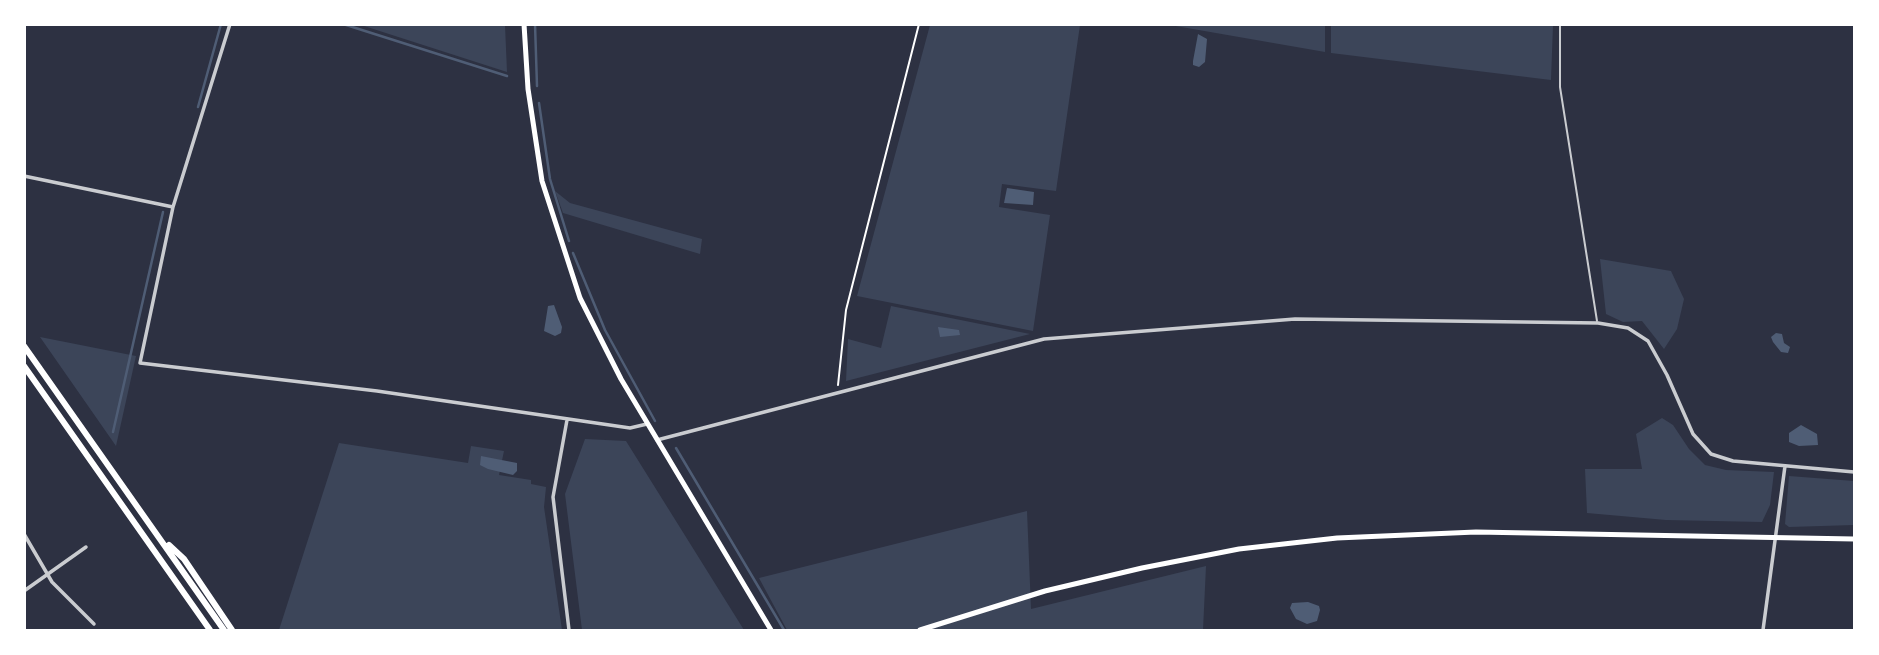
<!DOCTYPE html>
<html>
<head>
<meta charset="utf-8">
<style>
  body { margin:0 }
  #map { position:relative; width:1879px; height:655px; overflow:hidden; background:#2d3142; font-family:Ubuntu,sans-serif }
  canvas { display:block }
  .frame { position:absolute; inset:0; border:26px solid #fff; pointer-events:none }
</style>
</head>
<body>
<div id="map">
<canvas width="1879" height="655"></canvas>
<div class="frame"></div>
</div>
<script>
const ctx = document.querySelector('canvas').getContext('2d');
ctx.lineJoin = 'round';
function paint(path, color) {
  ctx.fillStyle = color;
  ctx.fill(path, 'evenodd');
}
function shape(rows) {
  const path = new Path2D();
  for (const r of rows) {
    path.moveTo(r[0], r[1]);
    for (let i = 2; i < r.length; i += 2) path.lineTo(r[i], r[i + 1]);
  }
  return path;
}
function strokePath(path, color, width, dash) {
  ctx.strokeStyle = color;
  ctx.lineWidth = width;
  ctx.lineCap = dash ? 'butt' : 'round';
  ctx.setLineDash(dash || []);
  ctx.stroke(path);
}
paint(shape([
  [361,25,505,25,507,72],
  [930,25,1080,25,1056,191,1002,184,999,207,1050,215,1033,331,857,296],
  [1170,25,1325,25,1325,52],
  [1331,25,1553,25,1551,80,1331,53],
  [555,191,570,203,702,239,700,254,563,213],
  [1600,259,1671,271,1684,299,1677,329,1664,349,1642,321,1623,322,1606,314],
  [891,306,1030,334,846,381,848,339,881,348],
  [40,337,136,356,116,446],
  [1662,418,1673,425,1689,449,1705,465,1726,470,1774,472,1770,505,1762,522,1666,520,1587,513,1585,469,1642,469,1636,434],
  [585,439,626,441,744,630,582,630,565,494],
  [339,443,468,463,471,446,504,451,499,475,531,480,531,484,546,487,544,507,562,630,279,630],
  [1789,476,1854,481,1854,525,1789,527,1785,524],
  [1027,511,1031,609,1206,566,1203,630,787,630,759,578]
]), '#3c4559');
paint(shape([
  [1198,34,1207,39,1205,62,1199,67,1193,65,1193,61],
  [1007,188,1034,192,1033,205,1004,203],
  [554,305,562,327,561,333,555,336,544,331,548,306],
  [938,327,959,330,960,335,940,337],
  [1776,333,1782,334,1784,343,1790,347,1788,353,1781,352,1773,342,1771,337],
  [1801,425,1817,434,1818,445,1799,446,1789,442,1789,433],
  [481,456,517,463,517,471,513,475,488,469,480,465],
  [1308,602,1319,606,1320,610,1317,621,1307,624,1296,619,1290,608,1292,603]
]), '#4f5d75');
strokePath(shape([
  [343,24,507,76],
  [535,24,537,86],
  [539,103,550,179,569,241],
  [198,107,221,24],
  [573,253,605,330,655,421],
  [113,432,163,212],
  [676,448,784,630]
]), '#4f5d75', 2.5);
strokePath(shape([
  [838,385,846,310,919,24]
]), '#fff', 2);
strokePath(shape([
  [1560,24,1560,87,1597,321]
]), '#caccd0', 2);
strokePath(shape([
  [230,24,173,207,140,363,377,391,630,428,647,424],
  [24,176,173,207],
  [567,420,553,497,569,630],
  [657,440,1044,339,1295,319,1598,323,1628,328,1648,341,1667,375,1693,434,1711,454,1733,461,1854,472],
  [24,534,52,582,94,624],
  [24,591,86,547],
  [1763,630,1785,466]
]), '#caccd0', 3.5);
strokePath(shape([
  [524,24,528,89,542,181,580,298,621,379,771,630],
  [920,630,1045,591,1142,568,1239,549,1337,538,1476,532,1854,539]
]), '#fff', 5);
strokePath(shape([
  [24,346,224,630],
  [24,366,210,630],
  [169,545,184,559,232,630]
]), '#fff', 6);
</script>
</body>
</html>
